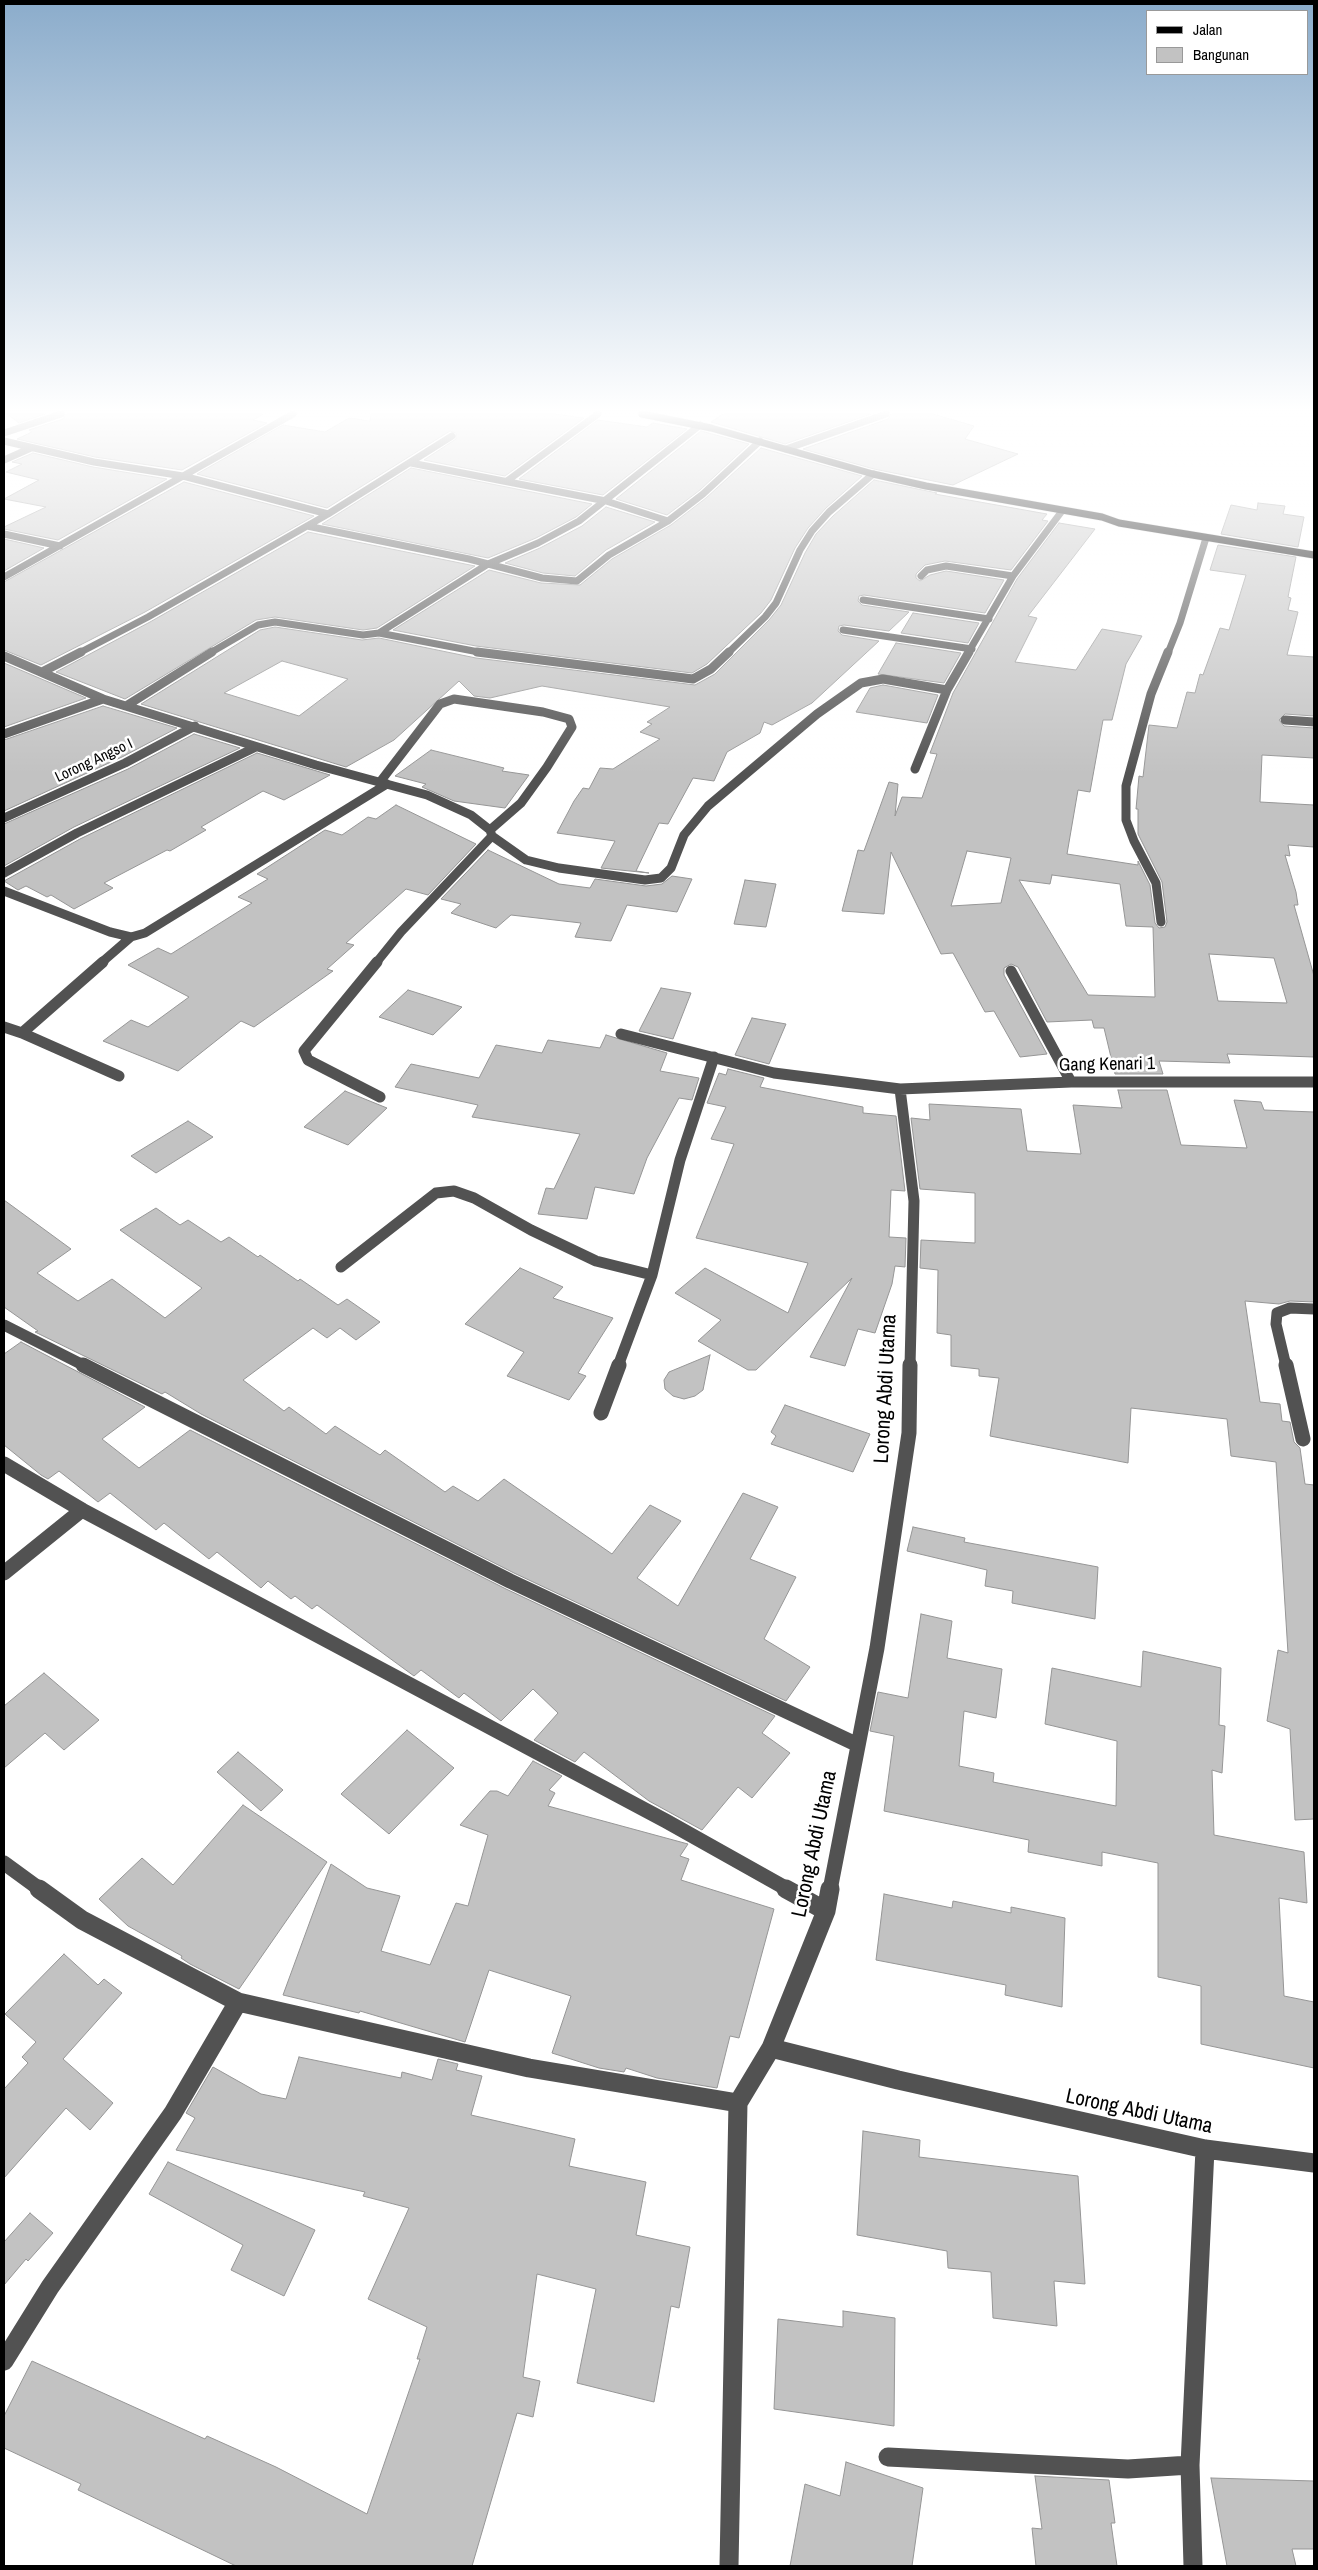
<!DOCTYPE html>
<html>
<head>
<meta charset="utf-8">
<style>
  body { margin:0 }
  #map { position:relative; width:1318px; height:2570px; overflow:hidden; background:#fff; font-family:"Archivo Narrow",sans-serif }
  canvas { display:block }
  .frame { position:absolute; inset:0; border:5px solid #000; pointer-events:none }
  .legend { position:absolute; left:1146px; top:10px; width:162px; height:65px; box-sizing:border-box; background:#fff; border:1px solid #999; margin:0; padding:6px 9px; list-style:none; font-size:15px; color:#000 }
  .legend li { display:flex; align-items:center; gap:10px; height:25px }
  .legend b { width:25px; border:1px solid #999 }
</style>
</head>
<body>
<div id="map">
<canvas width="1318" height="2570"></canvas>
<div class="frame"></div>
<ul class="legend">
<li><b style="height:6px;background:#000"></b>Jalan</li>
<li><b style="height:14px;background:#c2c2c2"></b>Bangunan</li>
</ul>
</div>
<script>
const ctx = document.querySelector('canvas').getContext('2d');
ctx.lineJoin = 'round';
function paint(path, color) {
  ctx.fillStyle = color;
  ctx.fill(path, 'evenodd');
}
function shape(rows) {
  const path = new Path2D();
  for (const r of rows) {
    path.moveTo(r[0], r[1]);
    for (let i = 2; i < r.length; i += 2) path.lineTo(r[i], r[i + 1]);
  }
  return path;
}
function strokePath(path, color, width, dash) {
  ctx.strokeStyle = color;
  ctx.lineWidth = width;
  ctx.lineCap = dash ? 'butt' : 'round';
  ctx.setLineDash(dash || []);
  ctx.stroke(path);
}
function write(font, color, halo, rows, align = 'center') {
  ctx.font = font + ' "Archivo Narrow",sans-serif';
  ctx.lineWidth = 5;
  ctx.setLineDash([]);
  ctx.textBaseline = 'middle';
  ctx.strokeStyle = halo;
  ctx.fillStyle = color;
  for (const [text, x, y, turn = 0] of rows) {
    ctx.save();
    ctx.translate(x, y);
    ctx.rotate((+turn || 0) * Math.PI / 180);
    ctx.textAlign = isNaN(turn) ? turn : align;
    if (halo) ctx.strokeText(text, 0, 0);
    ctx.fillText(text, 0, 0);
    ctx.restore();
  }
}
const building = shape([
  [7,414,45,414,19,423,7,414],
  [66,414,263,414,253,420,267,423,182,470,95,457,17,439,32,432,29,430,63,419,66,414],
  [371,414,555,414,584,418,505,476,424,460,456,439,456,433,450,431,327,508,197,474,283,425,325,432,349,418,370,421,371,414],
  [723,414,871,414,785,444,711,422,723,414],
  [891,414,933,414,974,426,965,439,1018,454,953,485,874,469,803,449,888,419,891,414],
  [598,420,647,427,653,423,687,429,603,495,519,479,598,420],
  [701,431,749,444,700,490,667,515,616,499,701,431],
  [761,448,862,476,826,508,808,528,795,548,771,600,761,613,707,664,692,673,476,646,393,630,489,570,541,583,580,585,612,559,671,525,706,498,761,448],
  [33,453,93,467,167,479,58,540,4,529,4,527,46,507,4,499,39,480,6,472,22,464,12,462,33,453],
  [411,468,592,504,576,517,536,538,488,558,322,524,411,468],
  [874,480,937,493,935,494,1047,514,1042,520,1048,521,1011,570,945,561,925,565,916,574,916,578,920,581,930,575,946,571,1004,580,985,613,864,595,859,596,858,601,862,605,909,612,889,631,844,625,839,626,838,631,842,635,879,641,812,703,772,725,764,722,760,733,727,752,714,781,693,778,668,824,659,823,636,871,649,873,601,868,615,841,557,833,574,801,583,788,589,789,600,768,613,769,660,739,640,732,652,724,647,722,670,707,542,686,490,698,474,696,459,681,394,740,346,767,141,704,260,630,275,627,362,640,379,638,476,658,695,685,715,674,769,620,781,605,805,553,816,534,833,516,874,480],
  [282,661,348,679,299,716,224,693,282,661],
  [184,482,314,516,145,612,41,665,4,650,4,582,184,482],
  [1258,503,1285,506,1283,514,1304,517,1298,547,1221,534,1231,505,1257,510,1258,503],
  [606,507,655,522,606,550,575,576,543,573,505,563,540,548,582,526,606,507],
  [1059,523,1095,529,1028,616,1037,618,1015,662,1076,670,1102,629,1142,636,1126,664,1112,720,1103,720,1090,792,1078,790,1067,854,1138,865,1138,861,1150,885,1155,923,1159,928,1165,927,1167,922,1162,882,1138,834,1138,809,1136,809,1139,776,1143,777,1149,725,1177,728,1187,692,1195,693,1200,674,1203,675,1220,628,1229,630,1246,575,1210,570,1218,545,1296,557,1288,597,1291,598,1288,610,1298,612,1287,655,1314,657,1314,716,1285,714,1279,720,1284,726,1314,728,1314,758,1262,755,1260,802,1314,805,1314,847,1288,845,1290,856,1285,855,1296,892,1298,905,1294,905,1314,976,1314,1057,1227,1054,1230,1063,1159,1061,1163,1074,1115,1074,1104,1028,1094,1028,1092,1020,1047,1022,1018,967,1011,964,1004,968,1004,975,1047,1054,1020,1057,994,1011,985,1012,953,953,941,954,891,852,884,914,842,911,858,850,864,851,889,782,898,784,895,816,902,797,922,798,937,754,930,753,953,693,1017,579,1059,523],
  [967,851,1011,858,1001,903,951,906,967,851],
  [1052,875,1120,884,1126,926,1153,927,1155,997,1088,995,1019,880,1050,884,1052,875],
  [1209,954,1274,958,1287,1003,1218,1001,1209,954],
  [308,532,475,566,377,628,363,630,275,617,256,620,125,699,56,672,150,622,308,532],
  [4,539,44,548,4,571,4,539],
  [913,613,979,623,968,643,901,633,913,613],
  [896,643,961,653,944,683,878,674,896,643],
  [4,663,86,698,4,727,4,663],
  [883,685,938,695,927,723,856,712,870,688,883,685],
  [103,706,177,728,122,757,4,811,4,740,103,706],
  [194,734,240,748,74,827,4,866,4,824,128,769,194,734],
  [431,750,504,768,502,771,529,775,505,808,454,801,422,787,426,784,395,776,431,750],
  [257,753,330,775,284,800,263,791,201,827,206,830,170,851,167,850,104,883,113,888,74,909,51,895,47,897,26,886,18,890,4,881,80,839,257,753],
  [396,805,476,844,428,895,406,889,346,943,354,945,327,969,333,971,254,1027,241,1021,178,1071,103,1041,131,1020,148,1027,189,997,128,965,158,948,171,954,252,903,238,897,268,879,257,874,325,830,342,835,368,817,376,819,396,805],
  [488,850,559,884,590,888,595,879,646,886,662,884,672,876,692,879,677,912,627,905,611,941,575,937,581,923,511,915,496,928,451,913,461,904,441,899,488,850],
  [745,880,776,884,766,927,734,924,745,880],
  [661,988,691,993,673,1039,639,1031,661,988],
  [408,990,462,1007,433,1035,379,1017,408,990],
  [752,1018,786,1024,769,1064,735,1055,752,1018],
  [606,1035,667,1053,660,1071,699,1078,692,1100,679,1098,647,1158,634,1194,595,1187,587,1219,538,1214,546,1188,554,1189,580,1134,472,1117,478,1105,395,1087,411,1064,479,1078,496,1045,542,1053,548,1040,600,1048,606,1035],
  [728,1069,764,1078,760,1087,863,1107,863,1113,896,1116,905,1191,891,1190,889,1237,906,1238,905,1267,895,1266,892,1284,875,1333,858,1329,845,1366,810,1357,852,1278,756,1370,748,1370,698,1341,721,1320,675,1293,705,1268,788,1313,808,1263,696,1238,734,1144,711,1139,726,1107,707,1103,719,1073,726,1075,728,1069],
  [1118,1090,1167,1090,1181,1145,1247,1148,1234,1100,1261,1102,1264,1110,1314,1112,1314,1302,1290,1301,1279,1304,1245,1301,1260,1402,1280,1404,1282,1421,1290,1422,1294,1442,1300,1448,1305,1484,1314,1485,1314,1819,1295,1820,1290,1729,1267,1721,1278,1650,1288,1653,1276,1462,1231,1456,1227,1419,1131,1408,1128,1463,990,1436,999,1378,979,1376,979,1369,951,1366,951,1335,937,1333,938,1270,920,1268,921,1240,975,1243,975,1193,920,1189,911,1118,930,1120,929,1104,1021,1109,1027,1151,1081,1154,1073,1105,1122,1108,1118,1090],
  [345,1091,387,1108,348,1145,304,1127,345,1091],
  [188,1121,213,1137,156,1173,131,1156,188,1121],
  [4,1200,71,1249,37,1273,78,1301,112,1279,165,1318,202,1288,120,1230,156,1208,180,1225,188,1220,221,1242,229,1237,258,1257,260,1255,298,1281,300,1279,338,1305,347,1299,380,1322,356,1340,340,1328,327,1338,313,1328,243,1380,284,1411,289,1407,326,1434,335,1426,380,1455,385,1450,445,1492,453,1486,478,1501,504,1479,612,1554,650,1505,681,1521,637,1578,678,1606,743,1493,778,1507,750,1559,796,1577,764,1639,810,1667,786,1701,514,1573,201,1414,165,1392,162,1394,35,1332,38,1331,4,1307,4,1200],
  [520,1268,563,1287,553,1298,613,1318,578,1373,586,1376,569,1400,507,1376,524,1352,465,1324,520,1268],
  [21,1342,145,1407,102,1439,139,1468,190,1430,506,1589,775,1716,762,1733,790,1753,752,1798,738,1787,702,1830,649,1801,584,1752,575,1762,534,1740,558,1713,533,1689,501,1721,464,1693,459,1698,421,1670,414,1676,317,1605,312,1609,295,1596,291,1599,268,1581,261,1588,217,1552,209,1559,164,1523,156,1530,110,1493,98,1502,59,1471,48,1479,41,1475,4,1445,4,1354,21,1342],
  [710,1355,703,1390,695,1396,684,1399,673,1396,665,1389,664,1380,669,1372,710,1355],
  [785,1405,870,1434,853,1472,771,1444,776,1436,771,1432,785,1405],
  [913,1527,965,1538,964,1542,1098,1567,1095,1619,1012,1603,1013,1591,985,1586,987,1570,907,1551,913,1527],
  [921,1614,952,1621,947,1658,1002,1669,996,1718,964,1711,959,1766,994,1773,993,1782,1116,1806,1117,1741,1045,1724,1052,1668,1141,1687,1143,1651,1221,1668,1219,1725,1225,1726,1222,1773,1212,1770,1214,1835,1304,1852,1307,1903,1279,1898,1284,1996,1314,2002,1314,2068,1201,2044,1201,1986,1158,1977,1158,1863,1102,1852,1102,1866,1028,1852,1029,1840,884,1811,894,1736,870,1731,878,1692,908,1698,921,1614],
  [44,1673,99,1720,64,1750,45,1733,4,1768,4,1706,44,1673],
  [407,1730,454,1768,389,1834,341,1794,407,1730],
  [238,1752,283,1790,261,1811,217,1772,238,1752],
  [533,1761,562,1776,549,1790,555,1793,548,1806,688,1844,680,1856,689,1859,681,1880,774,1909,739,2038,730,2036,717,2088,657,2078,626,2068,624,2072,599,2068,552,2053,571,1996,489,1970,465,2042,360,2011,359,2013,283,1995,331,1864,367,1888,400,1896,381,1951,430,1965,456,1903,468,1906,488,1835,460,1825,490,1791,497,1791,508,1796,533,1761],
  [243,1805,327,1862,239,1989,190,1964,181,1958,182,1956,128,1926,99,1899,142,1858,173,1885,243,1805],
  [884,1894,952,1908,953,1901,1011,1913,1011,1907,1065,1918,1062,2007,1005,1995,1006,1985,876,1960,884,1894],
  [64,1954,98,1985,104,1979,122,1993,63,2059,113,2103,90,2130,66,2108,4,2178,4,2089,28,2063,22,2057,36,2042,5,2014,64,1954],
  [299,2057,401,2078,402,2072,432,2080,438,2059,458,2064,456,2070,482,2076,471,2115,575,2139,569,2166,646,2182,636,2235,690,2247,679,2308,671,2306,654,2402,577,2383,596,2289,537,2274,523,2377,540,2381,533,2417,517,2413,472,2566,236,2566,78,2490,81,2484,4,2448,4,2416,32,2361,205,2439,207,2436,276,2467,367,2514,420,2359,417,2359,427,2327,368,2299,409,2208,363,2196,365,2192,176,2150,195,2118,186,2113,213,2067,261,2094,286,2099,299,2057],
  [863,2131,920,2140,919,2157,1078,2176,1085,2284,1054,2281,1057,2326,993,2318,991,2272,948,2268,947,2251,857,2235,863,2131],
  [168,2162,315,2230,284,2296,231,2270,243,2245,149,2194,168,2162],
  [30,2213,53,2233,28,2261,26,2259,4,2285,4,2242,30,2213],
  [843,2311,895,2318,894,2426,774,2409,778,2319,843,2327,843,2311],
  [846,2462,923,2488,912,2566,790,2566,805,2484,840,2496,846,2462],
  [1035,2476,1109,2480,1115,2523,1111,2523,1117,2566,1036,2566,1032,2528,1042,2529,1035,2476],
  [1211,2478,1314,2481,1314,2549,1292,2549,1296,2566,1227,2566,1211,2478]
]);
paint(building, '#c2c2c2');
strokePath(building, '#969696', 1);
const major = shape([
  [642,414,711,428,873,474,926,486,1102,517,1119,523,1314,555]
]);
strokePath(major, '#dbdbdb', 8);
strokePath(shape([
  [4,433,61,414],
  [4,441,94,462,183,476,328,514,148,617,79,653],
  [786,449,886,414],
  [4,460,31,448],
  [411,463,606,501,668,521],
  [507,481,598,414],
  [328,514,452,436],
  [307,526,469,559,542,578,577,581,609,555,668,521,703,494,760,441],
  [4,534,60,546],
  [921,576,927,570,946,566,1013,576],
  [4,577,293,414],
  [863,600,989,619],
  [843,630,972,649],
  [379,633,484,653],
  [210,653,258,625,275,622,363,635,379,633,488,564,538,543,579,521,700,425],
  [728,653,765,617,776,603,800,550,812,531,829,512,873,474],
  [968,653,1013,576,1062,511],
  [1168,653,1180,623,1206,538]
]), '#525252', 7);
strokePath(shape([
  [477,652,693,679,711,669,729,652],
  [4,656,103,699,316,765,427,795,471,815,490,830,492,836,526,860,559,868,645,880,661,878,671,868,684,835,708,806,817,714,861,683,883,679,947,690],
  [42,672,81,652],
  [126,706,212,652],
  [1285,720,1314,722],
  [4,734,103,699],
  [915,769,947,690,969,652],
  [380,782,440,704,454,699,543,712,569,719,572,727,547,767,521,803,490,830],
  [4,818,125,763,195,726],
  [4,873,77,833,256,747],
  [4,891,110,932,131,937,145,933,387,784],
  [1161,922,1156,883,1134,841,1126,820,1126,786,1151,694,1168,652],
  [101,963,131,937],
  [376,963,401,932,492,836]
]), '#525252', 9);
strokePath(shape([
  [377,962,304,1051,308,1060,380,1097],
  [1011,971,1071,1082],
  [4,1027,22,1033,103,962],
  [22,1033,119,1076],
  [621,1034,774,1073,900,1089,1071,1082,1314,1082],
  [900,1089,914,1201,910,1366],
  [341,1267,436,1193,454,1191,474,1198,531,1230,596,1261,652,1275],
  [4,1325,85,1366],
  [618,1366,652,1275,680,1160,714,1057],
  [1286,1366,1276,1324,1277,1313,1290,1308,1314,1309]
]), '#525252', 11);
strokePath(shape([
  [83,1365,510,1581,858,1745],
  [1286,1365,1303,1439],
  [601,1413,619,1365],
  [4,1464,82,1510,666,1821,789,1890],
  [4,1573,82,1510],
  [4,1863,41,1890],
  [830,1890,877,1648,909,1433,910,1365]
]), '#525252', 15);
strokePath(shape([
  [39,1889,82,1920,238,2002,529,2068,738,2103,771,2048],
  [786,1889,826,1911],
  [830,1889,826,1911,771,2048,898,2080,1205,2149,1314,2163],
  [4,2361,50,2287,173,2113,238,2002],
  [888,2457,1128,2469,1190,2465,1205,2149],
  [1190,2465,1193,2566],
  [729,2566,738,2103]
]), '#525252', 19);
strokePath(major, '#000', 7);
const sky = ctx.createLinearGradient(0, 0, 0, 774);
sky.addColorStop(0, '#8baccb');
sky.addColorStop(0.53, '#fff');
sky.addColorStop(1, '#ffffff00');
ctx.fillStyle = sky;
ctx.fillRect(0, 0, 1318, 774);
write('15px', '#000', '#fff', [
  ["Lorong Angso I",94,761,-25]
]);
write('18px', '#000', '#fff', [
  ["Gang Kenari 1",1107,1065,-1]
]);
write('21px', '#000', '#fff', [
  ["Lorong Abdi Utama",886,1389,-87],
  ["Lorong Abdi Utama",815,1844,-78],
  ["Lorong Abdi Utama",1139,2112,12]
]);
</script>
</body>
</html>
